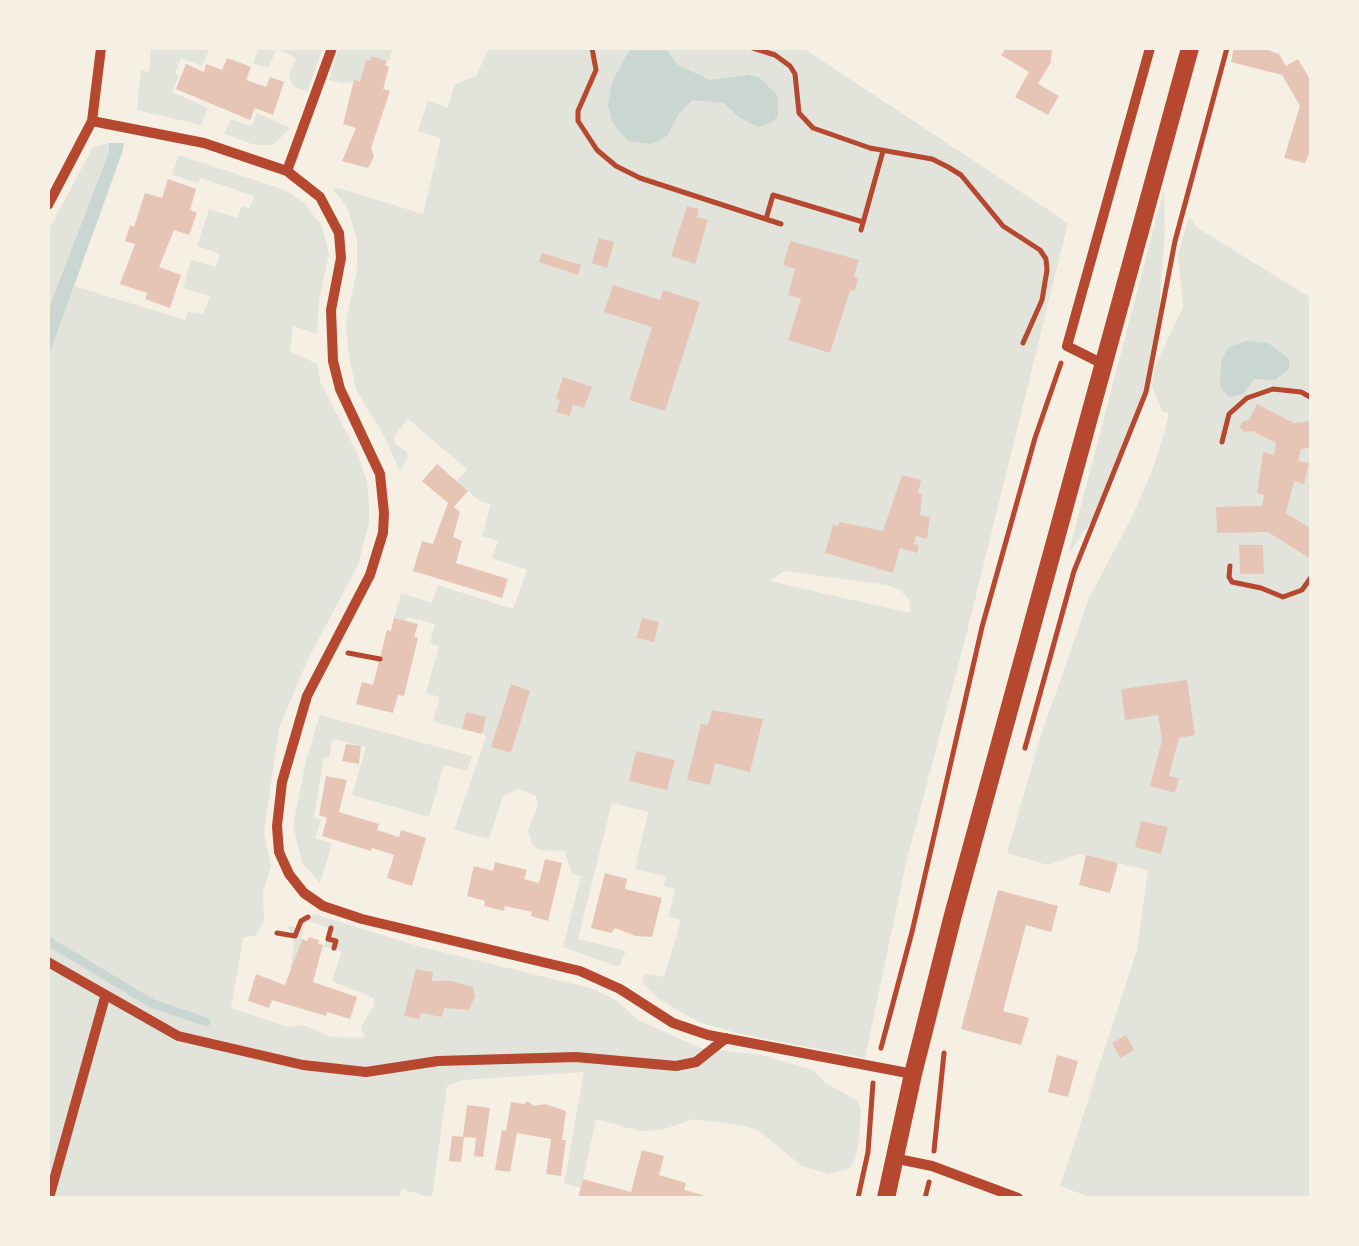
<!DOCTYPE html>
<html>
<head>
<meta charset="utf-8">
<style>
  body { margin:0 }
  #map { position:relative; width:1359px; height:1246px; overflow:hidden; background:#f6efe4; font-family:"DejaVu Sans",sans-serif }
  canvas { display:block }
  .frame { position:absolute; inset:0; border:50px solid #f6efe4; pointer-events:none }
</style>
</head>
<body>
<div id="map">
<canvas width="1359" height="1246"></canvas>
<div class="frame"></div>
</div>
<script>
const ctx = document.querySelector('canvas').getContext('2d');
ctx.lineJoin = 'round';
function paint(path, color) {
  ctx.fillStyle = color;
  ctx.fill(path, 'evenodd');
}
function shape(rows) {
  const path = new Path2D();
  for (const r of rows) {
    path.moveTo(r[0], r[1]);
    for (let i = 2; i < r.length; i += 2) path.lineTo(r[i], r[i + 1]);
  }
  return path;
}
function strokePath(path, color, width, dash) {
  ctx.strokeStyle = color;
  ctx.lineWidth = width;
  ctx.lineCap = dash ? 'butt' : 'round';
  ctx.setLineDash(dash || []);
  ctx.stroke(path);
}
paint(shape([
  [151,48,210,48,202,66,181,58,175,74,179,76,172,92,208,108,201,125,137,110,141,70,149,72],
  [251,48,323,48,307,92,293,86,289,74,296,58,277,49,268,68,253,63,258,51],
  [339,48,393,48,389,61,372,56,370,61,366,60,360,81,343,83,329,80],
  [489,48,803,48,1068,223,968,628,906,863,865,1058,736,1033,699,1022,660,1000,642,982,645,974,664,977,681,920,668,916,675,889,664,886,666,876,635,869,648,812,612,803,578,939,626,951,619,967,563,947,581,876,572,874,565,851,540,850,533,846,528,830,538,806,536,796,518,789,503,796,489,839,454,830,486,737,466,713,462,729,433,722,440,697,426,693,439,646,430,643,435,624,407,617,405,621,394,618,401,593,432,603,438,585,513,609,527,570,492,558,498,541,482,536,491,504,480,501,457,481,467,469,408,419,394,436,395,444,406,451,408,457,400,471,383,434,356,390,348,350,346,321,357,270,357,239,347,207,334,190,335,187,423,214,441,138,418,131,428,101,448,108,454,85,476,76],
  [784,571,887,585,900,590,909,600,911,613,769,581],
  [257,113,291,128,273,145,255,145,224,134,231,119,251,126],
  [109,143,109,152,48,310,48,231,93,147],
  [179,155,285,190,304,203,322,226,329,254,319,301,317,334,293,326,290,351,317,364,320,381,359,457,367,482,369,504,369,523,358,565,308,659,279,728,264,832,271,866,263,892,264,921,256,935,243,938,231,1008,288,1027,303,1025,331,1037,365,1038,361,1027,374,1005,374,998,332,981,342,951,324,946,329,928,306,920,293,970,290,971,294,944,288,926,296,927,314,914,418,946,594,989,617,1001,638,1020,700,1048,761,1055,813,1070,824,1082,858,1101,861,1110,859,1141,855,1159,849,1169,829,1174,802,1166,759,1131,745,1126,694,1119,662,1130,639,1131,596,1119,581,1188,564,1184,584,1072,463,1080,447,1086,432,1198,402,1189,399,1198,48,1198,48,358,74,286,185,320,188,312,203,314,210,296,183,288,191,260,216,267,220,254,197,246,209,209,237,218,242,206,249,209,254,196,201,178,198,183,172,175],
  [1164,189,1165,230,1158,326,1147,386,1132,434,1092,520,1068,555],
  [1189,217,1198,228,1311,298,1311,1198,1092,1198,1060,1186,1137,950,1148,870,1079,854,1048,865,1007,853,1040,738,1089,598,1133,515,1153,468,1165,430,1169,413,1162,411,1152,386,1156,364,1183,307,1178,255],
  [320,715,472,756,467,771,444,765,429,817,352,795,366,747,333,739,329,758,324,757,314,817,321,820,315,838,332,844,320,883,302,863,293,825,307,756]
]), '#e2e4dc');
paint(shape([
  [631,48,665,48,678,65,710,80,747,75,759,77,778,96,778,116,773,122,758,127,740,118,724,103,692,100,678,115,668,135,659,141,650,144,628,141,612,122,608,105,612,82],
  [109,143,124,143,122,153,48,358,48,310,109,152],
  [1246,341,1268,343,1289,359,1289,369,1275,380,1254,379,1243,394,1229,397,1220,387,1221,361,1228,348]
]), '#c9d6d2');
strokePath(shape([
  [48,941,151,1003,206,1022]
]), '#c9d6d2', 9);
paint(shape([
  [1006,48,1052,48,1051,62,1038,84,1059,96,1048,115,1015,97,1029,72,1001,55],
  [1234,48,1263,48,1279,54,1286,66,1298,59,1312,83,1312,147,1305,163,1284,158,1300,106,1282,75,1231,62],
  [372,56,387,61,385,65,389,67,383,89,390,91,371,148,374,157,368,168,342,161,356,128,343,124,354,80,360,81,366,60,370,61],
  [227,58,251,67,246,80,266,87,270,77,284,82,273,115,255,108,250,120,176,89,186,64,204,72,206,64,222,70],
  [168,179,196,189,190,210,197,213,189,235,174,230,159,267,181,275,170,308,145,299,147,293,120,284,135,244,125,241,130,225,134,227,145,193,162,198],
  [687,206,699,209,697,217,708,220,695,264,671,256],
  [599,238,614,242,607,268,592,263],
  [790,241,859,260,854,276,858,279,855,290,850,291,830,353,788,340,801,299,788,295,795,269,783,265],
  [542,253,581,265,578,275,539,262],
  [613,285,660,300,663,290,700,302,665,411,629,400,652,327,604,312],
  [563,377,592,387,584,408,573,404,570,416,556,412,560,400,556,399],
  [1257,404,1294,423,1312,421,1312,447,1301,449,1298,461,1309,463,1304,484,1294,481,1286,513,1312,529,1312,560,1268,532,1217,533,1216,507,1262,506,1264,495,1257,493,1263,452,1274,455,1276,443,1252,431,1244,432,1240,427,1242,422,1249,420],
  [437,464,468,491,454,507,460,512,453,537,462,541,456,563,508,579,502,598,413,571,422,541,433,544,448,503,422,481],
  [902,475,921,480,918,493,922,494,920,515,930,517,927,539,916,536,914,544,919,545,917,553,900,548,893,573,825,553,833,525,838,526,840,522,883,531],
  [1239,545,1263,545,1264,574,1240,574],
  [394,618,418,624,414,637,418,638,404,696,398,695,393,713,356,704,362,682,373,685,387,630,391,631],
  [642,618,659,622,654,642,637,638],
  [1187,680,1195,735,1179,738,1169,776,1179,778,1175,793,1150,786,1162,740,1158,715,1125,720,1121,689],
  [511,684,530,691,511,753,491,747],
  [712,710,763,719,750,772,715,763,710,785,687,780,701,724,708,725],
  [466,712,486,717,482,734,462,729],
  [346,744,361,746,359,764,342,761],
  [636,751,675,760,667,790,629,781],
  [326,776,347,780,339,812,379,824,377,830,399,837,401,830,426,838,412,886,387,878,394,855,372,848,371,851,322,836,327,818,319,815],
  [1141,821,1168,827,1161,854,1135,847],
  [1086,855,1118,863,1110,893,1079,885],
  [545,859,562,863,548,921,531,916,532,912,505,906,504,911,484,906,485,901,467,896,474,866,493,871,495,862,527,870,524,879,539,883],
  [605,873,627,879,625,889,662,898,652,937,636,936,615,928,611,933,591,928],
  [998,890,1058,906,1051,932,1026,925,1003,1011,1029,1018,1021,1045,961,1029],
  [309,937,319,940,318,944,323,945,313,982,357,997,350,1019,327,1012,326,1016,272,1000,269,1008,248,1001,256,974,285,985,302,939,307,941],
  [416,969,433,972,432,981,452,981,473,987,475,996,469,1010,444,1008,442,1017,421,1013,420,1019,404,1016],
  [1126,1035,1134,1050,1120,1058,1112,1043],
  [1057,1055,1078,1061,1068,1097,1048,1092],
  [527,1101,534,1106,545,1104,566,1111,562,1140,566,1140,561,1176,546,1174,551,1139,517,1133,510,1172,495,1170,502,1130,506,1131,511,1102,525,1104],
  [467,1105,490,1108,483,1157,474,1156,476,1138,463,1137],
  [452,1136,464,1137,461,1162,449,1161],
  [642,1150,664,1156,659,1175,686,1183,684,1190,703,1195,702,1198,578,1198,583,1179,631,1192]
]), '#e6c5b7');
strokePath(shape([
  [592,48,596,70,578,111,578,121,597,150,616,166,640,178,781,224],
  [753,48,775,55,790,66,795,74,799,113,813,128,870,148,932,159,948,167,961,175,1003,226,1040,250,1046,259,1047,270,1042,300,1023,343],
  [766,219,773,195,863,222],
  [861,230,883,151],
  [1222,442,1229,414,1247,398,1273,389,1301,392,1312,398],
  [1230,566,1229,577,1232,582,1261,588,1283,597,1302,590,1312,576],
  [348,653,380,659],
  [1025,748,1074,571,1146,392,1175,241,1227,48],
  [331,928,328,939,336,941,334,948],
  [277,933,295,936,301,921,308,917],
  [881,1048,912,932,982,627,1035,438,1061,363],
  [934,1151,944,1053],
  [858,1198,868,1152,873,1083],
  [925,1198,929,1182]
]), '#b5482f', 5);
strokePath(shape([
  [92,121,101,48],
  [287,171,332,48],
  [48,205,92,121,204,143,287,171,320,197,339,233,341,258,331,310,333,361,340,389,380,474,384,513,383,533,370,575,307,696,282,782,277,826,279,852,289,874,304,893,323,906,362,919,580,971,620,989,673,1023,708,1035,913,1074],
  [1103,364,1067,346,1150,48],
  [48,962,178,1036,303,1065,366,1072,438,1061,576,1057,676,1066,696,1062,726,1038],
  [893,1158,932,1166,1018,1198],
  [49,1198,105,997]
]), '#b5482f', 10);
strokePath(shape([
  [886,1198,913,1074,953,915,1190,48]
]), '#b5482f', 18);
</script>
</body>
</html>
